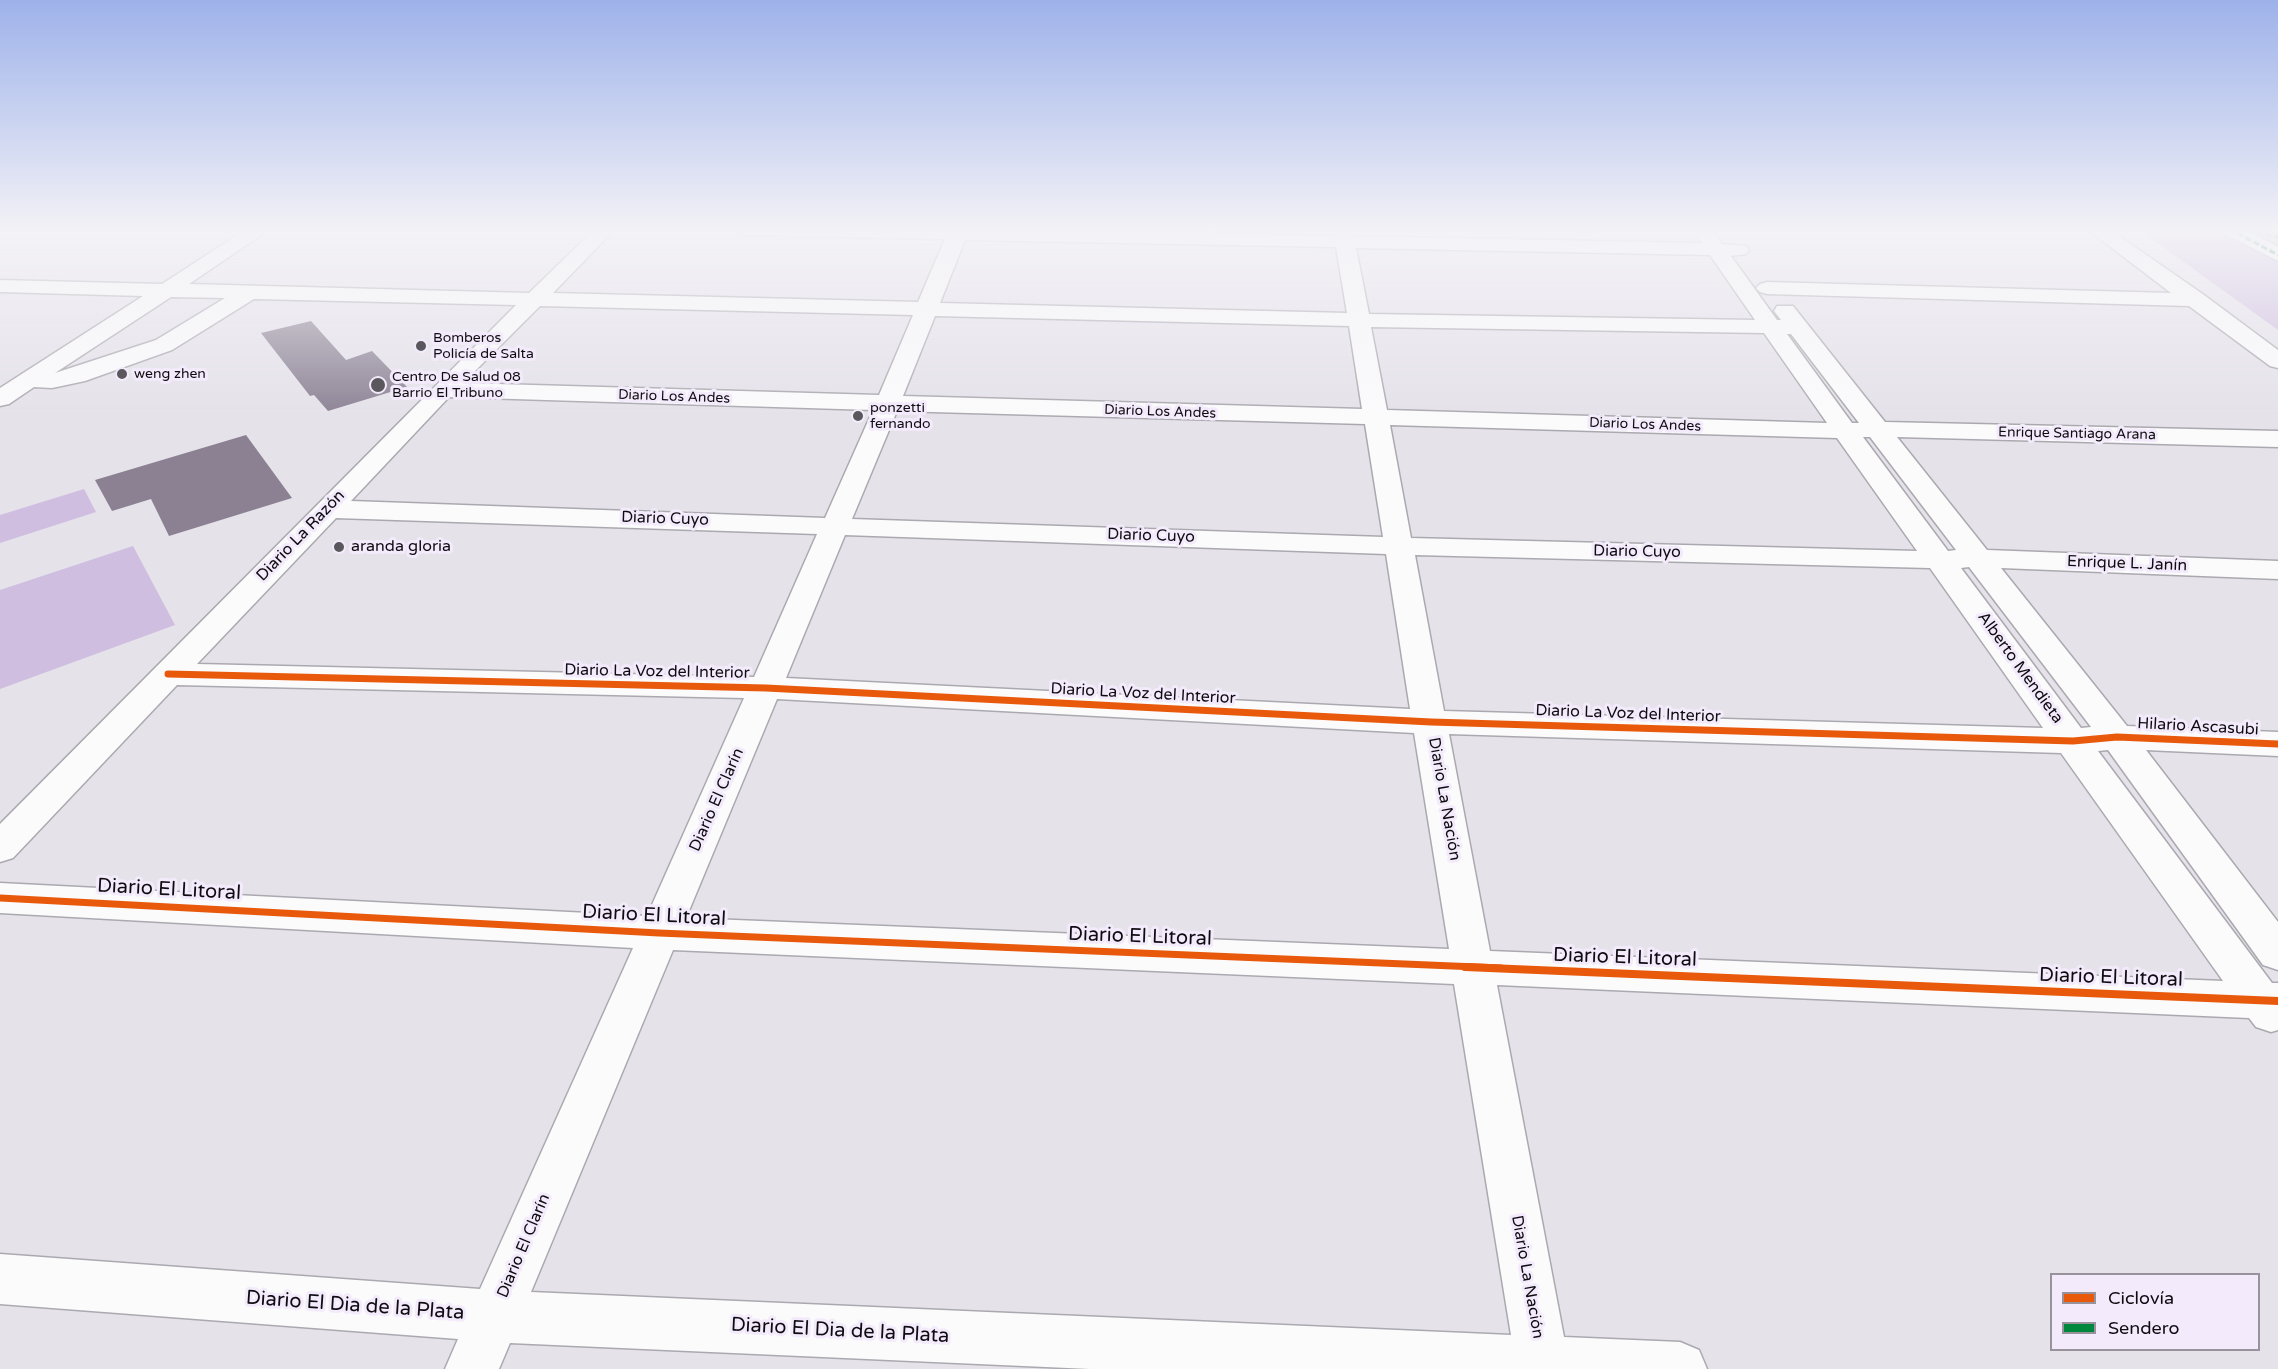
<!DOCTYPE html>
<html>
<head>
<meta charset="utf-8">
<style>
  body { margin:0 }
  #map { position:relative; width:2278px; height:1369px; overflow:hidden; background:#e5e2ea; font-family:"Varela Round",sans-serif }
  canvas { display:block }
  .legend { position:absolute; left:2050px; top:1273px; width:210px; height:78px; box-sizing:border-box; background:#f3ebfb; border:2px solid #98929d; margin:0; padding:8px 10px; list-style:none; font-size:18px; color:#0f0c11 }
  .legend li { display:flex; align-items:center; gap:12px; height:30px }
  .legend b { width:30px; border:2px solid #98929d }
</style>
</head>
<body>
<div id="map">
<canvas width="2278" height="1369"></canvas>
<ul class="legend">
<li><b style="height:8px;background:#e8590c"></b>Ciclovía</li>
<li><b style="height:8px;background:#00873e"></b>Sendero</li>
</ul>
</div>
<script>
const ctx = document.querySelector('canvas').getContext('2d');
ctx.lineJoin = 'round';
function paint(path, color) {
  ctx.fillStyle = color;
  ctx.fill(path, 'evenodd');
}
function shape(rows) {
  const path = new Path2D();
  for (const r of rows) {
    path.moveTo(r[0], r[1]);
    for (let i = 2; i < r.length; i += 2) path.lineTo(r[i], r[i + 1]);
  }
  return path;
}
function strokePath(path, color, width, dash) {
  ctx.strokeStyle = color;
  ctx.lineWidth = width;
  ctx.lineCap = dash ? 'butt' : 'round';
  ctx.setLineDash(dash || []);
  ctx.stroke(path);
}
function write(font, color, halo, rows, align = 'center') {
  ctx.font = font + ' "Varela Round",sans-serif';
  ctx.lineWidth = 6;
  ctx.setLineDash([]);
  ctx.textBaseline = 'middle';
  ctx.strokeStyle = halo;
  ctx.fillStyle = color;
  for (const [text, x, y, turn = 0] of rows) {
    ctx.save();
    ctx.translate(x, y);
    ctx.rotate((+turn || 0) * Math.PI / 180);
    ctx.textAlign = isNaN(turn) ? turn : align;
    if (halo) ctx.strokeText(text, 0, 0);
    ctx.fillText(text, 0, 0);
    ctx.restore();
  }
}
paint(shape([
  [2138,229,2278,229,2278,330],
  [84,489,96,512,0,543,0,515],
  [133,546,175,625,0,689,0,590]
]), '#cfbee0');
paint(shape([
  [311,321,346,360,372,351,407,387,328,411,314,395,310,396,261,333],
  [246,435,292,498,169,536,151,499,112,511,95,480]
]), '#8b8193');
const minor = shape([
  [247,229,270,229,189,284,529,293,595,229,615,229,553,293,918,302,945,239,742,235,732,229,1002,229,1334,236,1334,229,1352,229,1354,236,1702,243,1697,237,1707,231,1714,233,1722,244,1746,246,1749,250,1746,254,1731,256,1777,320,1781,320,1774,311,1777,306,1793,306,1885,422,2278,431,2278,447,1897,437,1987,550,2278,561,2278,579,2001,568,2127,726,2278,732,2278,756,2146,750,2278,922,2278,970,2263,965,2108,750,2098,751,2272,983,2278,983,2278,1030,2271,1032,2256,1027,2249,1018,1497,985,1564,1337,1680,1342,1699,1350,1707,1369,1090,1369,510,1343,499,1369,445,1369,458,1339,0,1304,0,1254,480,1289,633,948,0,913,0,883,647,916,744,698,177,685,13,858,0,862,0,824,516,305,254,299,172,350,85,381,52,388,34,387,9,404,0,406,0,388,143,296,0,292,0,280,162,284,247,229],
  [965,240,1336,247,1347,313,940,303,965,240],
  [1356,248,1710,255,1755,320,1369,314,1356,248],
  [171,297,225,298,156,340,55,373,171,297],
  [540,306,913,315,879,395,463,383,540,306],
  [935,316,1349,326,1362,409,903,396,935,316],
  [1371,327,1764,333,1827,423,1387,410,1371,327],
  [1787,334,1791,334,1859,423,1852,423,1787,334],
  [449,397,873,410,825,518,351,501,449,397],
  [897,411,1365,424,1383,537,852,519,897,411],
  [1390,425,1837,438,1917,551,1411,538,1390,425],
  [1863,437,1870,437,1956,550,1948,551,1863,437],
  [336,518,817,534,754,677,197,664,336,518],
  [845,535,1386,554,1410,709,786,678,845,535],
  [1415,555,1930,568,2043,728,1444,711,1415,555],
  [1969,567,2091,727,2081,728,1961,568,1969,567],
  [777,699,1414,733,1449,949,686,918,777,699],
  [1449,734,2061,753,2223,981,1490,951,1449,734],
  [673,950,1454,984,1511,1335,531,1292,673,950],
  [2087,229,2109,229,2204,295,2278,350,2278,368,2270,366,2189,306,1767,294,1760,292,1756,288,1760,284,1767,282,2171,293,2087,229],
  [2220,229,2244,229,2278,247,2278,261,2223,233,2220,229]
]);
strokePath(minor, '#aba9af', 3);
paint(minor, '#fbfbfc');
strokePath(shape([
  [2230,229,2278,255],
  [2239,229,2278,237]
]), '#00873e', 3, [6, 3]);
strokePath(shape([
  [168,674,766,688,1431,722,2073,741,2117,737,2278,744],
  [0,898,659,933,1501,968]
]), '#e8590c', 7);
strokePath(shape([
  [1465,967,2278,1001]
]), '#e8590c', 8);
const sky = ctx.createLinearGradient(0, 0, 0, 420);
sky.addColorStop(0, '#9eb2ea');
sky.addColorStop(0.55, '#f3f2f6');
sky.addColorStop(1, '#f3f2f600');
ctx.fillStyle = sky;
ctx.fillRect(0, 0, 2278, 420);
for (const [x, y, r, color] of [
  [421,346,6,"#5a575d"],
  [122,374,6,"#5a575d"],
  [378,385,8,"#5a575d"],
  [858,416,6,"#5a575d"],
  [339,547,6,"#5a575d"]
]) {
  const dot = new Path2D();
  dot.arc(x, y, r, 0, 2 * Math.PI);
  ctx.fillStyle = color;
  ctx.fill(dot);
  strokePath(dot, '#f3ebfb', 2);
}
write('14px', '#0f0c11', '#f3ebfb', [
  ["Bomberos",433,338],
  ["Policía de Salta",433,354],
  ["weng zhen",134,374],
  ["Centro De Salud 08",392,377],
  ["Barrio El Tribuno",392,393],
  ["ponzetti",870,408],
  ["fernando",870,424]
], 'left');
write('14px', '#0f0c11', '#f3ebfb', [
  ["Diario Los Andes",674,397,2],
  ["Diario Los Andes",1160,412,2],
  ["Diario Los Andes",1645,425,2],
  ["Enrique Santiago Arana",2077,434,1]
]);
write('16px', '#0f0c11', '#f3ebfb', [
  ["Diario Cuyo",665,519,2],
  ["Diario La Razón",301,536,-46],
  ["Diario Cuyo",1151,536,2],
  ["Diario Cuyo",1637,552,1],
  ["Enrique L. Janín",2127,564,2],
  ["Alberto Mendieta",2020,668,54],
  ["Diario La Voz del Interior",657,672,1],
  ["Diario La Voz del Interior",1143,694,3],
  ["Diario La Voz del Interior",1628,714,2],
  ["Hilario Ascasubi",2198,727,3],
  ["Diario La Nación",1444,799,80],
  ["Diario El Clarín",717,800,-66],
  ["Diario El Clarín",524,1246,-67],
  ["Diario La Nación",1527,1277,80]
]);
write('16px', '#0f0c11', '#f3ebfb', [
  ["aranda gloria",351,547]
], 'left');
write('20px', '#0f0c11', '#f3ebfb', [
  ["Diario El Litoral",169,890,3],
  ["Diario El Litoral",654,916,3],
  ["Diario El Litoral",1140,937,2],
  ["Diario El Litoral",1625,958,2],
  ["Diario El Litoral",2111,978,2],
  ["Diario El Dia de la Plata",355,1306,4],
  ["Diario El Dia de la Plata",840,1331,3]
]);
</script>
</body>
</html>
